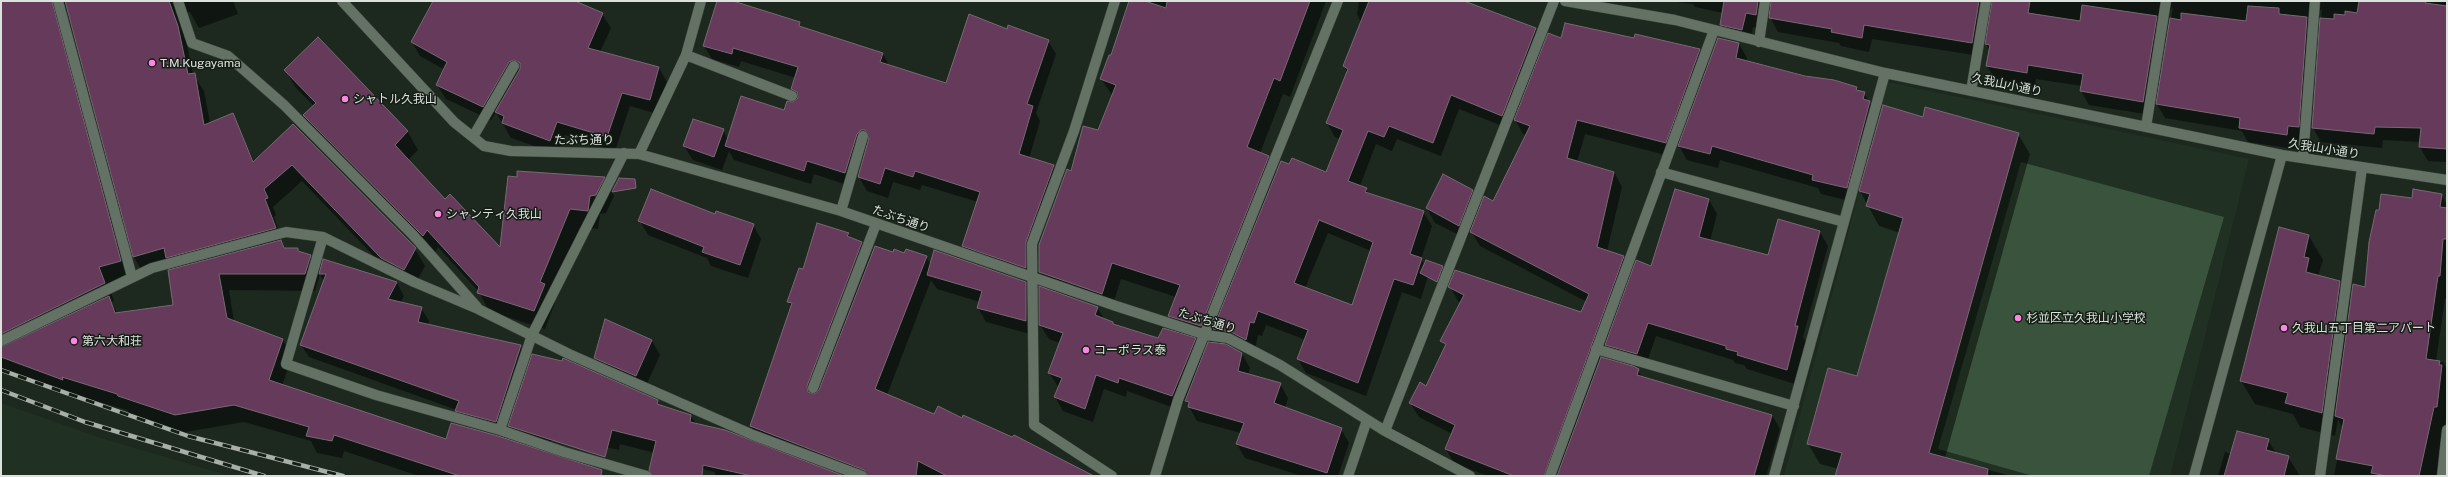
<!DOCTYPE html>
<html>
<head>
<meta charset="utf-8">
<style>
  body { margin:0 }
  #map { position:relative; width:2448px; height:477px; overflow:hidden; background:#1d281e; font-family:"Public Sans",sans-serif }
  canvas { display:block }
  .frame { position:absolute; inset:0; border:2px solid #dbe2dc; pointer-events:none }
</style>
</head>
<body>
<div id="map">
<canvas width="2448" height="477"></canvas>
<div class="frame"></div>
</div>
<script>
const ctx = document.querySelector('canvas').getContext('2d');
ctx.lineJoin = 'round';
function paint(path, color) {
  ctx.fillStyle = color;
  ctx.fill(path, 'evenodd');
}
function shape(rows) {
  const path = new Path2D();
  for (const r of rows) {
    path.moveTo(r[0], r[1]);
    for (let i = 2; i < r.length; i += 2) path.lineTo(r[i], r[i + 1]);
  }
  return path;
}
function strokePath(path, color, width, dash) {
  ctx.strokeStyle = color;
  ctx.lineWidth = width;
  ctx.lineCap = dash ? 'butt' : 'round';
  ctx.setLineDash(dash || []);
  ctx.stroke(path);
}
function write(font, color, halo, rows, align = 'center') {
  ctx.font = font + ' "Public Sans","Noto Sans JP",sans-serif';
  ctx.lineWidth = 3;
  ctx.setLineDash([]);
  ctx.textBaseline = 'middle';
  ctx.strokeStyle = halo;
  ctx.fillStyle = color;
  for (const [text, x, y, turn = 0] of rows) {
    ctx.save();
    ctx.translate(x, y);
    ctx.rotate((+turn || 0) * Math.PI / 180);
    ctx.textAlign = isNaN(turn) ? turn : align;
    if (halo) ctx.strokeText(text, 0, 0);
    ctx.fillText(text, 0, 0);
    ctx.restore();
  }
}
paint(shape([
  [1888,82,2249,159,2170,476,1784,476],
  [1,403,101,438,230,476,1,476]
]), '#203123');
paint(shape([
  [2021,162,2224,217,2149,476,2033,476,1938,449]
]), '#39533c');
paint(shape([
  [1,1,233,1,238,14,199,28,190,12,185,12,181,17,193,74,204,91,210,123,232,114,254,161,293,125,415,249,425,266,414,286,392,275,302,181,273,207,276,215,274,217,285,249,298,249,300,253,310,256,320,273,324,260,397,283,404,296,400,303,421,308,429,321,428,325,520,346,528,359,503,435,464,423,457,410,309,357,301,345,324,282,320,274,315,291,229,290,234,322,283,340,292,357,282,386,446,440,541,457,606,476,419,476,344,451,342,458,317,453,311,441,244,422,185,432,129,413,127,410,71,394,72,396,1,370,1,358,4,359,1,356],
  [67,11,134,257,144,274,172,266,174,270,175,306,118,314,111,302,114,301,108,284,130,278,63,14],
  [432,1,573,1,602,14,611,28,600,52,659,68,667,82,658,114,630,106,615,151,565,135,558,154,511,138,496,112,491,120,446,99,437,85,445,70,420,56,412,42],
  [718,1,729,1,799,23,802,28,883,54,890,67,946,85,1007,30,1048,41,1056,54,1036,113,1040,121,1029,159,1054,166,1061,180,1033,256,1033,281,971,259,963,246,978,202,922,185,920,190,893,182,888,198,867,191,859,177,869,144,864,148,853,187,814,174,811,184,734,160,729,151,722,170,693,160,684,146,723,130,728,140,785,111,798,99,792,89,796,78,741,61,739,67,712,59,704,46],
  [1131,1,1326,1,1290,97,1283,94,1260,153,1268,157,1277,173,1290,165,1326,173,1340,139,1335,137,1327,123,1348,73,1344,66,1361,22,1357,14,1359,1,1461,1,1536,29,1545,45,1562,39,1634,40,1699,50,1709,66,1739,44,1747,58,1746,61,1857,88,1859,92,1864,93,1878,117,1854,202,1821,194,1818,188,1720,160,1718,168,1687,160,1678,144,1673,157,1585,134,1577,162,1614,172,1622,187,1607,251,1623,257,1633,273,1652,267,1675,190,1709,200,1717,214,1710,241,1769,257,1779,221,1820,232,1828,246,1803,337,1806,342,1795,384,1747,369,1744,365,1735,363,1733,360,1656,336,1645,368,1614,359,1605,343,1600,358,1633,367,1638,370,1642,377,1772,415,1780,429,1766,476,1488,476,1454,463,1446,449,1452,434,1419,417,1410,403,1427,387,1447,346,1445,343,1461,303,1458,301,1450,287,1582,314,1587,302,1480,246,1470,230,1467,239,1435,223,1427,208,1472,191,1481,207,1494,202,1526,135,1523,134,1514,118,1510,129,1459,109,1441,156,1397,139,1392,151,1376,144,1360,186,1366,189,1369,195,1423,212,1432,226,1421,259,1429,273,1421,299,1402,292,1366,396,1306,373,1298,359,1306,340,1266,325,1262,336,1258,335,1254,353,1240,346,1223,343,1242,354,1250,368,1248,375,1280,384,1288,398,1285,408,1341,429,1349,443,1338,476,1302,476,1245,458,1237,444,1241,433,1197,421,1185,399,1180,410,1127,391,1126,397,1104,389,1093,422,1063,411,1055,397,1059,388,1049,373,1060,343,1049,339,1040,325,1097,307,1104,319,1114,325,1159,339,1179,334,1169,316,1176,297,1121,279,1111,310,1049,289,1040,272,1072,172,1098,132,1113,96,1101,79,1112,57],
  [1328,233,1371,251,1353,307,1305,288],
  [1215,330,1218,336,1223,345,1210,343],
  [1194,337,1209,342,1204,355,1197,343],
  [1669,1,2447,1,2447,162,2428,161,2420,147,2420,142,2383,140,2382,148,2321,142,2313,128,2322,9,2316,15,2307,141,2296,140,2295,149,2248,142,2242,131,2165,118,2157,104,2173,7,2167,14,2151,115,2089,105,2081,91,2082,86,2036,79,2035,86,1996,80,1987,66,1990,50,1986,44,1992,8,1987,14,1980,56,1872,39,1869,52,1841,46,1839,43,1778,32,1770,17,1771,10,1767,11,1764,29,1753,27,1750,44,1729,39,1721,24,1723,13,1695,7,1693,4],
  [285,70,407,131,418,150,408,160,445,200,500,250,604,178,614,196,606,213,600,214,598,229,580,227,551,297,555,303,545,329,489,311,479,292,438,247,434,254,315,133,304,115,314,106,296,88],
  [1923,118,2018,134,2030,154,1945,458,2011,476,1837,476,1839,469,1820,464,1808,444,1858,378,1900,233,1879,226,1860,191],
  [2441,195,2447,205,2447,299,2445,299,2436,361,2443,362,2447,369,2447,411,2442,447,2442,476,2334,476,2343,429,2338,419,2335,436,2300,427,2293,414,2255,404,2241,381,2309,236,2323,260,2318,276,2339,282,2351,302,2366,289,2413,199],
  [716,215,753,225,761,239,748,278,711,266,707,258,648,235,640,221],
  [848,233,851,239,862,242,871,258,893,253,926,257,931,265,1025,283,1034,297,1034,335,986,322,978,308,980,302,937,289,931,280,887,395,1087,476,852,476,759,441,751,426,792,308,788,301,804,270],
  [858,251,860,251,808,386,813,394,811,394,807,383],
  [652,341,660,355,644,390,603,372,595,358],
  [657,401,660,407,691,416,696,424,841,476,715,476,715,472,667,461,663,455,620,444,619,450,553,435,549,451,518,440,509,426],
  [2268,440,2276,453,2288,457,2300,476,2218,476,2225,452,2231,454]
]), '#0007');
const building = shape([
  [1,1,52,1,121,261,99,267,105,283,1,334,1,1],
  [65,1,169,1,178,26,188,74,195,73,204,125,233,113,253,162,293,124,416,248,404,270,381,258,292,165,264,189,268,198,265,199,276,228,166,258,164,248,133,257,65,1],
  [433,1,575,1,603,13,588,48,659,67,650,100,622,93,607,137,557,122,550,141,502,123,504,116,495,112,520,69,520,63,514,60,509,62,483,107,436,85,447,62,411,42,433,1],
  [717,1,733,1,800,22,799,26,883,53,880,62,946,83,969,14,1007,29,1008,25,1049,40,1027,104,1033,106,1019,154,1054,165,1026,242,1026,268,962,246,980,192,915,171,913,177,885,168,880,184,858,177,869,138,865,130,861,130,857,134,845,173,807,161,804,171,725,146,741,96,784,110,787,101,793,102,798,98,797,92,791,89,798,67,733,48,732,54,703,46,717,1],
  [1129,1,1145,1,1166,8,1167,1,1310,1,1280,81,1274,78,1247,147,1269,156,1201,326,1168,316,1180,285,1112,263,1102,294,1039,272,1039,245,1067,169,1071,171,1083,126,1098,130,1116,85,1100,79,1109,55,1111,55,1129,1],
  [1369,1,1464,1,1536,28,1502,116,1451,95,1433,143,1389,126,1384,137,1368,131,1348,181,1367,188,1365,192,1424,211,1410,254,1422,258,1413,285,1394,279,1358,383,1297,359,1308,330,1258,311,1254,323,1250,322,1246,340,1231,332,1213,329,1281,161,1289,164,1292,158,1326,172,1343,130,1326,123,1348,69,1343,66,1369,1],
  [1319,220,1373,242,1352,305,1294,283,1319,220],
  [1724,1,1758,1,1756,15,1746,13,1742,30,1720,25,1724,1],
  [1771,1,1979,1,1972,43,1864,25,1862,38,1831,32,1832,29,1769,18,1771,1],
  [1992,1,2030,1,2028,13,2080,21,2082,5,2157,16,2143,102,2080,91,2083,74,2028,65,2027,73,1986,66,1990,45,1985,44,1992,1],
  [2359,1,2426,1,2425,3,2447,6,2447,149,2419,147,2421,128,2375,127,2374,134,2312,128,2320,18,2334,19,2334,14,2345,15,2345,11,2357,13,2359,1],
  [2248,6,2279,8,2279,14,2307,17,2299,127,2288,126,2287,135,2239,128,2240,118,2156,104,2170,18,2181,20,2181,13,2246,21,2248,6],
  [1565,23,1634,38,1635,34,1700,49,1666,143,1577,120,1567,158,1614,172,1597,247,1624,256,1544,476,1514,476,1445,449,1455,425,1409,403,1420,382,1426,386,1446,344,1440,341,1464,295,1448,287,1455,270,1581,312,1589,294,1470,232,1484,196,1493,201,1530,126,1514,120,1548,33,1561,38,1565,23],
  [318,37,408,131,395,145,445,199,450,194,500,247,508,176,517,177,517,171,605,177,596,195,590,196,588,211,570,209,540,282,545,284,534,311,477,293,479,287,427,230,423,236,303,115,316,103,284,70,318,37],
  [1718,38,1739,43,1736,58,1805,76,1834,80,1857,87,1856,90,1865,92,1863,99,1870,101,1847,188,1812,180,1813,175,1712,146,1710,154,1678,146,1718,38],
  [1883,105,1923,117,1925,107,2019,133,1929,453,1988,469,1987,476,1835,476,1842,453,1807,444,1828,368,1857,376,1903,218,1866,206,1870,194,1859,191,1883,105],
  [693,119,724,129,714,157,683,146,693,119],
  [1443,174,1473,190,1459,226,1426,208,1443,174],
  [619,178,635,179,636,188,612,192,619,178],
  [651,189,715,214,716,211,754,224,740,265,702,252,704,247,638,221,651,189],
  [1675,189,1709,199,1699,237,1768,255,1778,219,1820,231,1795,326,1798,326,1787,370,1737,355,1738,352,1726,349,1726,346,1648,323,1637,354,1605,345,1636,260,1651,266,1675,189],
  [2413,189,2442,194,2440,207,2447,208,2447,239,2443,239,2440,276,2438,276,2426,359,2440,361,2439,365,2442,365,2437,407,2434,407,2419,476,2387,476,2371,473,2373,466,2336,459,2344,419,2335,416,2353,284,2365,287,2369,242,2376,210,2379,210,2381,194,2412,198,2413,189],
  [817,223,849,233,847,236,862,242,807,386,808,392,814,394,819,390,875,246,893,252,894,249,904,253,906,249,927,256,875,389,934,414,938,406,962,418,963,415,1012,437,1014,435,1094,476,947,476,918,461,916,476,868,476,864,470,750,426,792,303,787,302,799,268,803,269,817,223],
  [2279,227,2309,235,2304,257,2309,258,2306,272,2340,281,2322,413,2285,403,2288,393,2240,381,2279,227],
  [281,240,284,248,298,248,298,251,311,255,305,274,219,274,227,318,283,339,269,380,446,439,451,423,498,436,602,470,601,476,460,476,334,435,332,441,306,436,309,427,234,405,175,415,118,396,117,394,62,377,63,380,1,357,1,347,109,296,115,313,173,305,168,270,281,240],
  [934,250,1026,282,1026,321,977,308,982,291,927,275,934,250],
  [323,259,397,282,388,299,422,307,418,322,521,345,496,422,455,411,459,401,300,345,326,274,319,274,323,259],
  [1426,260,1443,266,1437,282,1420,273,1426,260],
  [1039,286,1098,307,1095,315,1113,322,1113,324,1158,338,1163,328,1196,338,1172,396,1119,378,1118,383,1096,375,1085,409,1054,397,1062,378,1048,373,1063,333,1039,325,1039,286],
  [605,319,652,340,636,376,594,358,605,319],
  [1208,342,1226,344,1242,353,1238,371,1281,383,1274,403,1342,428,1327,473,1236,444,1244,423,1188,407,1189,402,1185,401,1208,342],
  [532,354,562,361,563,358,658,400,657,404,691,415,690,422,725,430,844,476,752,476,703,465,702,476,653,476,649,470,656,441,612,430,605,457,508,426,532,354],
  [1601,357,1633,366,1639,369,1637,375,1772,415,1754,476,1557,476,1601,357],
  [2237,431,2269,439,2266,450,2289,456,2284,476,2224,476,2237,431]
]);
paint(building, '#663a5b');
strokePath(building, '#776973', 1);
const minor = shape([
  [58,1,132,277],
  [178,1,192,43,228,56,284,105,413,235,477,307],
  [342,1,454,122,484,146,511,151,639,154,841,211,1116,306,1206,335,1228,338,1280,365,1385,431,1470,476],
  [1565,1,1675,20,1885,73,2282,155,2447,180],
  [1759,42,1765,1],
  [686,55,792,96],
  [1971,91,1986,1],
  [2146,127,2166,1],
  [473,137,514,66],
  [639,154,686,55,701,1],
  [2303,158,2315,1],
  [1661,172,1844,222],
  [841,211,863,136],
  [323,237,414,282,478,309,569,354,753,435,862,476],
  [1,341,152,268,286,232,323,237,286,364,376,395,500,430,564,452,647,476],
  [1596,349,1794,406],
  [813,388,876,224],
  [500,430,532,335,624,153],
  [1385,431,1554,1],
  [1112,476,1034,425,1032,244,1074,131,1115,1],
  [1155,476,1178,400,1338,1],
  [1348,476,1367,420],
  [1550,476,1714,30],
  [1774,476,1885,73],
  [2194,476,2282,155],
  [2320,476,2362,168],
  [2442,476,2447,430]
]);
strokePath(minor, '#3a433b', 11);
strokePath(minor, '#647165', 10);
const rail = shape([
  [1,370,188,436,343,476],
  [1,390,85,422,264,476]
]);
strokePath(rail, '#a7afa8', 4.5);
strokePath(rail, '#141e15', 3, [9]);
for (const [x, y, r, color] of [
  [152,63,4,"#fd86e2"],
  [345,99,4,"#fd86e2"],
  [438,214,4,"#fd86e2"],
  [2018,318,4,"#fd86e2"],
  [2284,328,4,"#fd86e2"],
  [74,341,4,"#fd86e2"],
  [1086,350,4,"#fd86e2"]
]) {
  const dot = new Path2D();
  dot.arc(x, y, r, 0, 2 * Math.PI);
  ctx.fillStyle = color;
  ctx.fill(dot);
  strokePath(dot, '#141e15', 1.5);
}
write('12px', '#dbe2dc', '#141e15', [
  ["T.M.Kugayama",160,63],
  ["シャトル久我山",353,99],
  ["シャンティ久我山",446,214],
  ["杉並区立久我山小学校",2026,318],
  ["久我山五丁目第二アパート",2292,328],
  ["第六大和荘",82,341],
  ["コーポラス泰",1094,350]
], 'left');
write('12px', '#dbe2dc', '#141e15', [
  ["久我山小通り",2007,85,12],
  ["たぶち通り",584,140],
  ["久我山小通り",2324,149,9],
  ["たぶち通り",901,219,19],
  ["たぶち通り",1207,321,17]
]);
</script>
</body>
</html>
